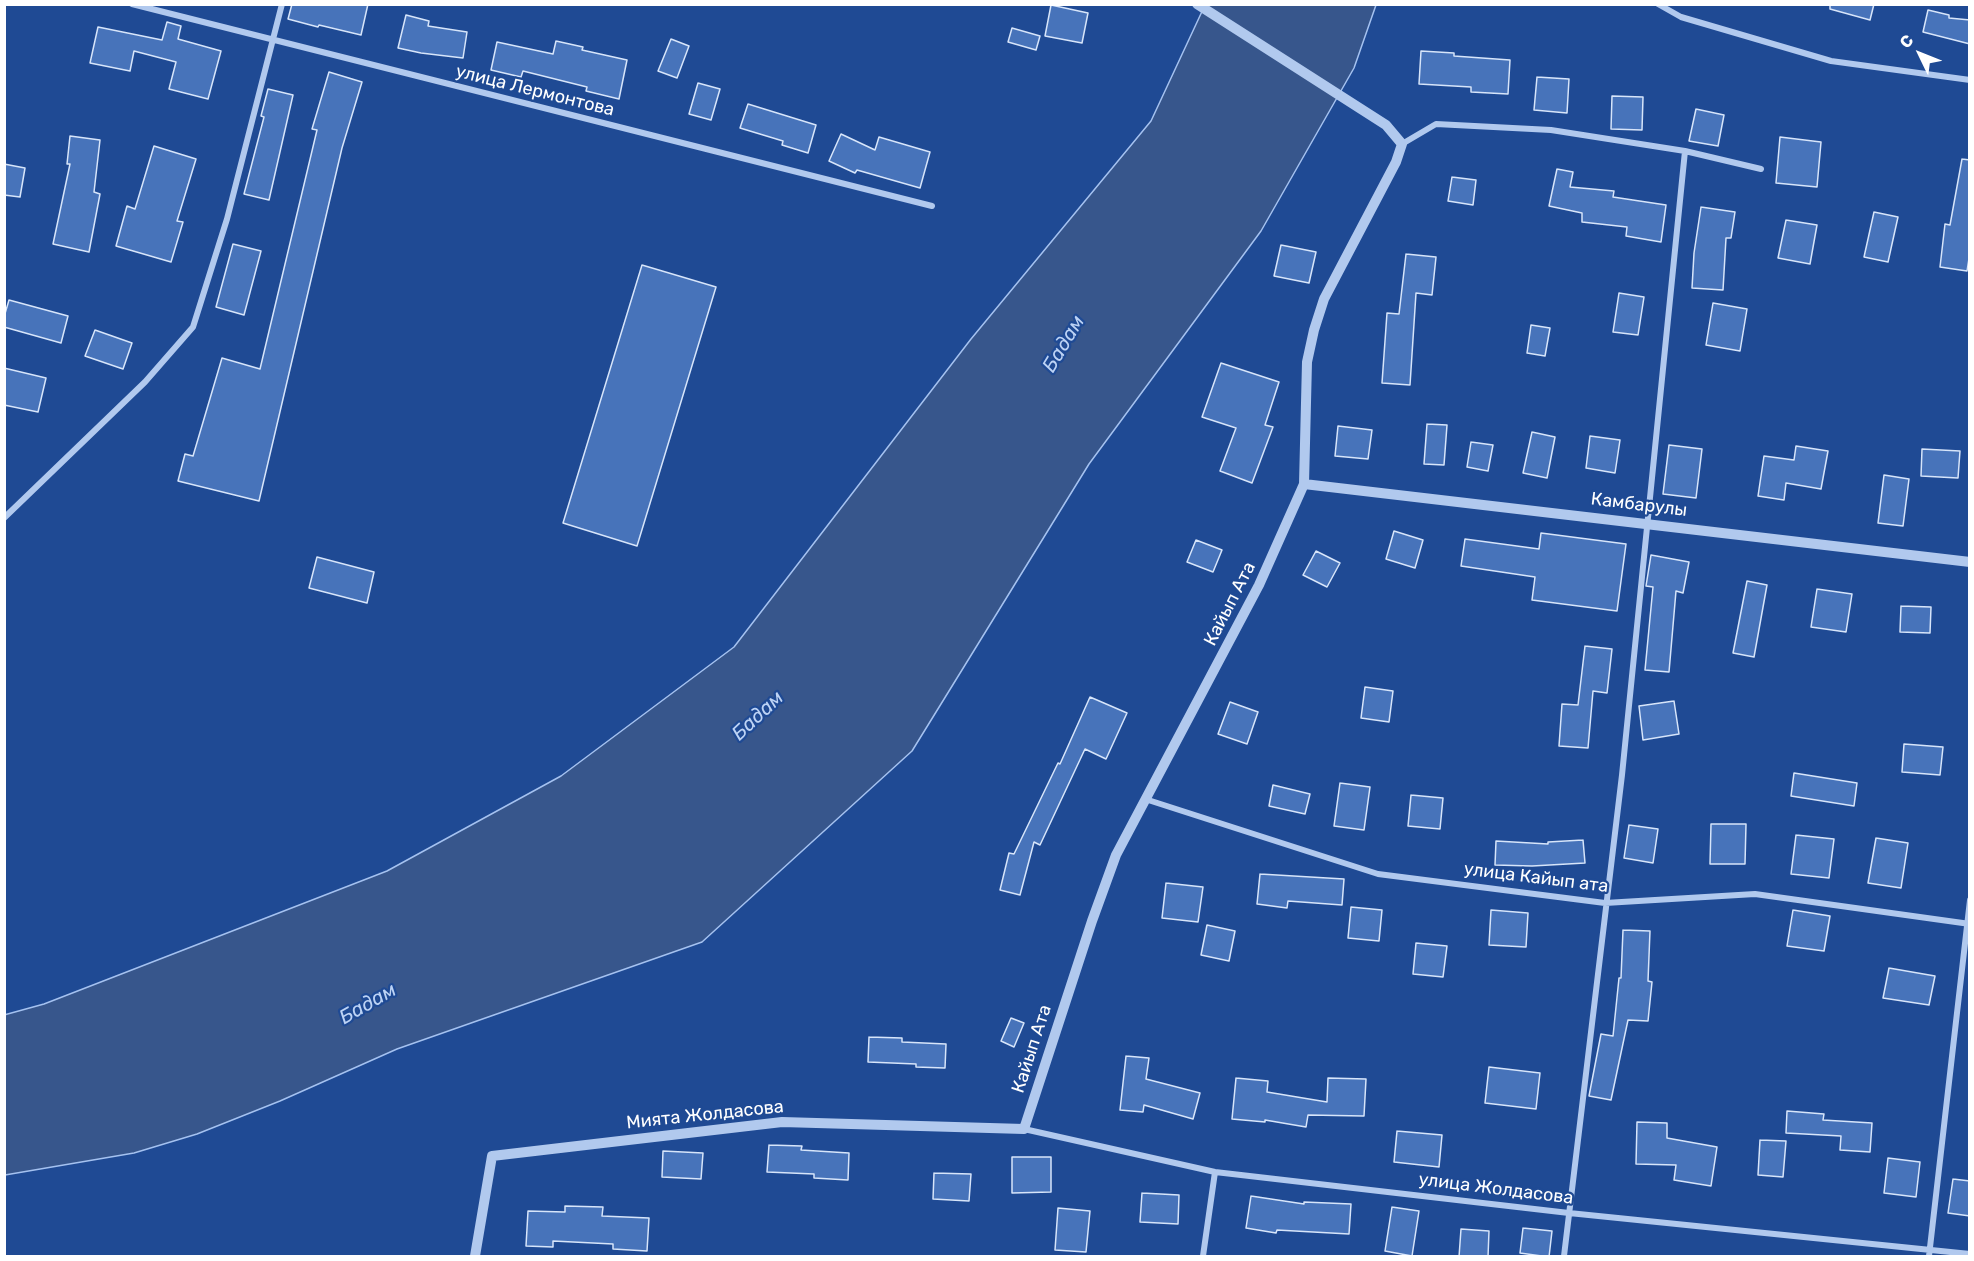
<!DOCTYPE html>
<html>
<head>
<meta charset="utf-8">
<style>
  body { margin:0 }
  #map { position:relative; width:1974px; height:1261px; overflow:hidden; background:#1f4a94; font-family:Rubik,sans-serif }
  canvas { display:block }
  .frame { position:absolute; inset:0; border:6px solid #fff; pointer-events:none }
  .north { position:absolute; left:1890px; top:24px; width:60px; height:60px; -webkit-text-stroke:4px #1f4a94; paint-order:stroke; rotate:313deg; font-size:16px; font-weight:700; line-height:24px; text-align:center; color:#fff }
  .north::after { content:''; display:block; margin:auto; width:21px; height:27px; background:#fff; clip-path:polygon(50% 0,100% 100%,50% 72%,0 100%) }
</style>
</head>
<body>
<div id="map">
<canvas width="1974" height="1261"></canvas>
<div class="frame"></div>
<div class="north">С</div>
</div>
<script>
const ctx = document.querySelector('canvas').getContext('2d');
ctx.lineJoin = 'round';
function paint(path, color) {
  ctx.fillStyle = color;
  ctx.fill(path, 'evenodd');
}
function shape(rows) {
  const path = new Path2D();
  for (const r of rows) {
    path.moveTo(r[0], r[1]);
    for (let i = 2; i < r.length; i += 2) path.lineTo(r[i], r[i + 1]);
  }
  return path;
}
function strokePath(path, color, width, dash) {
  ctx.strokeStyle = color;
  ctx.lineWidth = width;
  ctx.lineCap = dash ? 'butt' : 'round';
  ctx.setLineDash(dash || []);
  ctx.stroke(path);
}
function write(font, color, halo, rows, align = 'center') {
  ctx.font = font + ' Rubik,sans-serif';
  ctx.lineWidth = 4.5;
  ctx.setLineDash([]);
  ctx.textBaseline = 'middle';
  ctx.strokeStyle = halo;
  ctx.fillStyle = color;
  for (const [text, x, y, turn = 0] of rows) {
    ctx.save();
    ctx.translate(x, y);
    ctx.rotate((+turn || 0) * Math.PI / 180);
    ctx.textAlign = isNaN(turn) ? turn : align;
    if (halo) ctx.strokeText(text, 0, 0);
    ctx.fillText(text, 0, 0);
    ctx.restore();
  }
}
const water = shape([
  [1205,5,1376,5,1354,68,1261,231,1089,464,912,751,702,942,397,1049,280,1101,197,1134,134,1153,5,1175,4,1015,44,1004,387,871,561,776,734,647,971,339,1151,121,1205,5]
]);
paint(water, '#37568c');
strokePath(water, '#a5c2f0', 1.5);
const building = shape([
  [292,4,368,4,361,35,319,25,318,27,288,19,292,4],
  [1830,4,1874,4,1870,20,1830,9,1830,4],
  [1051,5,1088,13,1082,43,1045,36,1051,5],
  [1928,10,1949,15,1949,18,1970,20,1970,44,1923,32,1928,10],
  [406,15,429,21,428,26,467,32,463,58,421,53,398,48,406,15],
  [167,22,181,26,178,39,221,51,208,99,169,89,176,62,134,51,130,71,90,63,98,27,162,40,167,22],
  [1012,28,1040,36,1036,50,1008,42,1012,28],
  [671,39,689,46,677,78,658,71,671,39],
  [556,41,583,47,582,50,627,60,619,99,586,91,587,87,523,71,521,77,491,70,497,42,553,54,556,41],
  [1421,51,1454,53,1454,56,1510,60,1508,94,1471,92,1471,87,1419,84,1421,51],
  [329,72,362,82,342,148,259,501,178,481,185,454,193,456,222,358,260,369,317,130,312,129,329,72],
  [1537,77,1569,79,1567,113,1534,110,1537,77],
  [698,83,720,89,711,120,689,114,698,83],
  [268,89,293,95,269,200,244,194,264,117,261,116,268,89],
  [1612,96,1643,97,1642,130,1611,129,1612,96],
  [748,104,816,125,808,153,782,145,783,141,740,128,748,104],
  [1696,109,1724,115,1718,146,1689,141,1696,109],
  [841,134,875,150,879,137,930,152,920,188,857,170,855,173,829,161,841,134],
  [70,136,100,140,94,192,100,194,89,252,53,244,70,164,67,164,70,136],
  [1780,137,1821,142,1817,187,1776,183,1780,137],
  [154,146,196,159,177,221,183,222,171,262,116,246,127,206,135,209,154,146],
  [1962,159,1970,160,1970,252,1967,271,1940,267,1945,224,1950,225,1962,159],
  [4,164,25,168,20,197,4,195,4,164],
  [1557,169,1573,172,1570,187,1614,191,1613,197,1666,205,1661,242,1626,236,1627,227,1582,222,1582,213,1549,206,1557,169],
  [1452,177,1476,180,1473,205,1448,201,1452,177],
  [1701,207,1735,212,1731,238,1726,238,1723,290,1692,288,1694,253,1701,207],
  [1874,212,1898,217,1888,262,1864,257,1874,212],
  [1786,220,1817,225,1810,264,1778,258,1786,220],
  [233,244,261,251,244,315,216,307,233,244],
  [1281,245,1316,252,1309,283,1274,276,1281,245],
  [1406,254,1436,257,1432,295,1416,293,1410,385,1382,383,1387,313,1399,314,1406,254],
  [642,265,716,287,637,546,563,523,642,265],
  [1619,293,1644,297,1638,335,1613,332,1619,293],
  [9,300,68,316,61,343,4,327,4,317,9,300],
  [1713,303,1747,309,1740,351,1706,345,1713,303],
  [1531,325,1550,328,1545,356,1527,353,1531,325],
  [95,330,132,343,123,369,85,356,95,330],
  [1221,363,1279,382,1265,425,1273,427,1252,483,1220,471,1236,428,1202,417,1221,363],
  [4,368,46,378,38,412,4,405,4,368],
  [1427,424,1447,425,1444,465,1424,464,1427,424],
  [1338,426,1372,430,1368,459,1335,456,1338,426],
  [1532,432,1555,437,1547,478,1523,473,1532,432],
  [1590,436,1620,440,1615,473,1586,468,1590,436],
  [1471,442,1493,445,1488,471,1467,467,1471,442],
  [1669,445,1702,449,1696,498,1663,494,1669,445],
  [1796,446,1828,451,1821,489,1786,483,1784,500,1758,496,1764,456,1794,460,1796,446],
  [1922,449,1960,451,1958,478,1921,476,1922,449],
  [1884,475,1909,479,1903,526,1878,523,1884,475],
  [1394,531,1423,540,1415,568,1386,559,1394,531],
  [1541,533,1626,544,1617,611,1532,600,1535,577,1461,566,1465,539,1539,549,1541,533],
  [1196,540,1222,550,1213,572,1187,562,1196,540],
  [1316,551,1340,563,1327,587,1303,575,1316,551],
  [1651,555,1689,562,1683,593,1676,591,1669,672,1645,670,1653,587,1646,586,1651,555],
  [317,557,374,572,367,603,309,588,317,557],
  [1747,581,1767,585,1754,657,1733,653,1747,581],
  [1817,589,1852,594,1846,632,1811,627,1817,589],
  [1901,606,1931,607,1930,633,1900,632,1901,606],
  [1585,646,1612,649,1607,693,1593,691,1588,748,1559,746,1562,704,1578,705,1585,646],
  [1365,687,1393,691,1389,722,1361,718,1365,687],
  [1090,697,1127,713,1106,759,1085,749,1040,845,1034,842,1020,895,1000,890,1009,853,1014,854,1058,763,1060,764,1090,697],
  [1674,701,1679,734,1643,740,1639,706,1674,701],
  [1230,702,1258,712,1247,744,1218,734,1230,702],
  [1904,744,1943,747,1940,775,1902,772,1904,744],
  [1794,773,1857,783,1854,806,1791,796,1794,773],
  [1340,783,1370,787,1364,830,1334,826,1340,783],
  [1273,785,1310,794,1305,814,1269,806,1273,785],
  [1411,795,1443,798,1440,829,1408,826,1411,795],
  [1711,824,1746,824,1745,864,1710,864,1711,824],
  [1629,825,1658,829,1653,863,1624,858,1629,825],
  [1796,835,1834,839,1829,878,1791,874,1796,835],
  [1876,838,1908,843,1901,888,1868,883,1876,838],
  [1583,840,1585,863,1532,866,1495,865,1496,841,1548,844,1548,842,1583,840],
  [1260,874,1344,879,1342,905,1288,901,1287,908,1257,904,1260,874],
  [1166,883,1203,887,1198,922,1162,918,1166,883],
  [1351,907,1382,910,1379,941,1348,938,1351,907],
  [1491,910,1528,913,1526,947,1489,945,1491,910],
  [1793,910,1830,916,1824,951,1787,946,1793,910],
  [1207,925,1235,931,1229,961,1201,955,1207,925],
  [1623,930,1650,931,1648,981,1652,982,1648,1021,1628,1020,1611,1100,1589,1096,1601,1034,1613,1036,1619,978,1621,978,1623,930],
  [1416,943,1447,946,1443,977,1413,974,1416,943],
  [1889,968,1935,976,1929,1005,1883,998,1889,968],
  [1011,1018,1024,1023,1014,1047,1001,1041,1011,1018],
  [869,1037,902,1038,902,1042,946,1044,945,1068,916,1067,916,1064,868,1062,869,1037],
  [1126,1056,1149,1058,1146,1079,1200,1093,1193,1119,1144,1105,1143,1112,1120,1110,1126,1056],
  [1489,1067,1540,1073,1536,1109,1485,1103,1489,1067],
  [1236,1078,1268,1081,1267,1092,1327,1102,1328,1078,1366,1079,1364,1116,1308,1115,1306,1127,1265,1120,1265,1122,1232,1119,1236,1078],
  [1787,1111,1824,1114,1823,1120,1872,1123,1870,1152,1840,1150,1841,1136,1786,1133,1787,1111],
  [1637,1122,1667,1123,1667,1138,1717,1147,1711,1186,1674,1180,1676,1165,1636,1164,1637,1122],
  [1397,1131,1442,1135,1439,1167,1394,1162,1397,1131],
  [1760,1140,1786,1141,1783,1177,1758,1175,1760,1140],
  [769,1145,802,1146,801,1150,849,1153,848,1180,814,1178,814,1174,767,1172,769,1145],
  [663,1151,703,1153,701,1179,662,1177,663,1151],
  [1012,1157,1051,1157,1051,1192,1012,1193,1012,1157],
  [1888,1158,1920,1162,1916,1197,1884,1193,1888,1158],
  [934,1173,971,1174,969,1201,933,1199,934,1173],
  [1953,1179,1970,1181,1970,1216,1948,1213,1953,1179],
  [1142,1193,1179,1195,1178,1224,1140,1222,1142,1193],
  [1251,1196,1304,1204,1304,1202,1351,1204,1349,1234,1277,1230,1276,1233,1246,1228,1251,1196],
  [565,1206,603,1207,602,1216,649,1218,647,1251,613,1249,613,1244,553,1241,553,1247,526,1246,528,1211,565,1212,565,1206],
  [1392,1207,1419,1211,1412,1256,1385,1251,1392,1207],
  [1058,1208,1090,1211,1086,1252,1055,1250,1058,1208],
  [1523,1228,1552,1231,1549,1257,1520,1253,1523,1228],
  [1461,1229,1489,1231,1488,1257,1459,1257,1461,1229]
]);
paint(building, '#4773ba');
strokePath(building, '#d7e5fa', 1.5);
strokePath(shape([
  [132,4,932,206],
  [1658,4,1681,17,1831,61,1970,80],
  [1402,144,1436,124,1551,130,1685,151,1761,169],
  [4,518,145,382,193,327,227,219,282,4],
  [1145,799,1378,874,1605,903,1755,894,1970,924],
  [1024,1129,1215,1172,1569,1213,1970,1254],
  [1203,1256,1215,1172],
  [1564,1256,1622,775,1685,151],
  [1929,1256,1970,900]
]), '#b1c9ee', 6);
strokePath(shape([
  [1304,484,1970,562],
  [475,1256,492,1156,782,1122,1024,1129,1092,921,1116,855,1259,585,1304,484,1307,362,1314,330,1324,299,1396,162,1402,144,1386,125,1197,4]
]), '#b1c9ee', 10);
write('18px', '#fff', '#1f4a94', [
  ["улица Лермонтова",535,91,14],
  ["Камбарулы",1639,505,7],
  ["Кайып Ата",1230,604,-63],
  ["улица Кайып ата",1536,878,7],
  ["Кайып Ата",1032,1049,-72],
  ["Мията Жолдасова",705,1115,-6],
  ["улица Жолдасова",1496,1189,7]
]);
write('italic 20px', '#bdd3f5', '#1f4a94', [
  ["Бадам",1064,344,-59],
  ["Бадам",758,716,-43],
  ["Бадам",368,1004,-30]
]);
</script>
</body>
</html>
